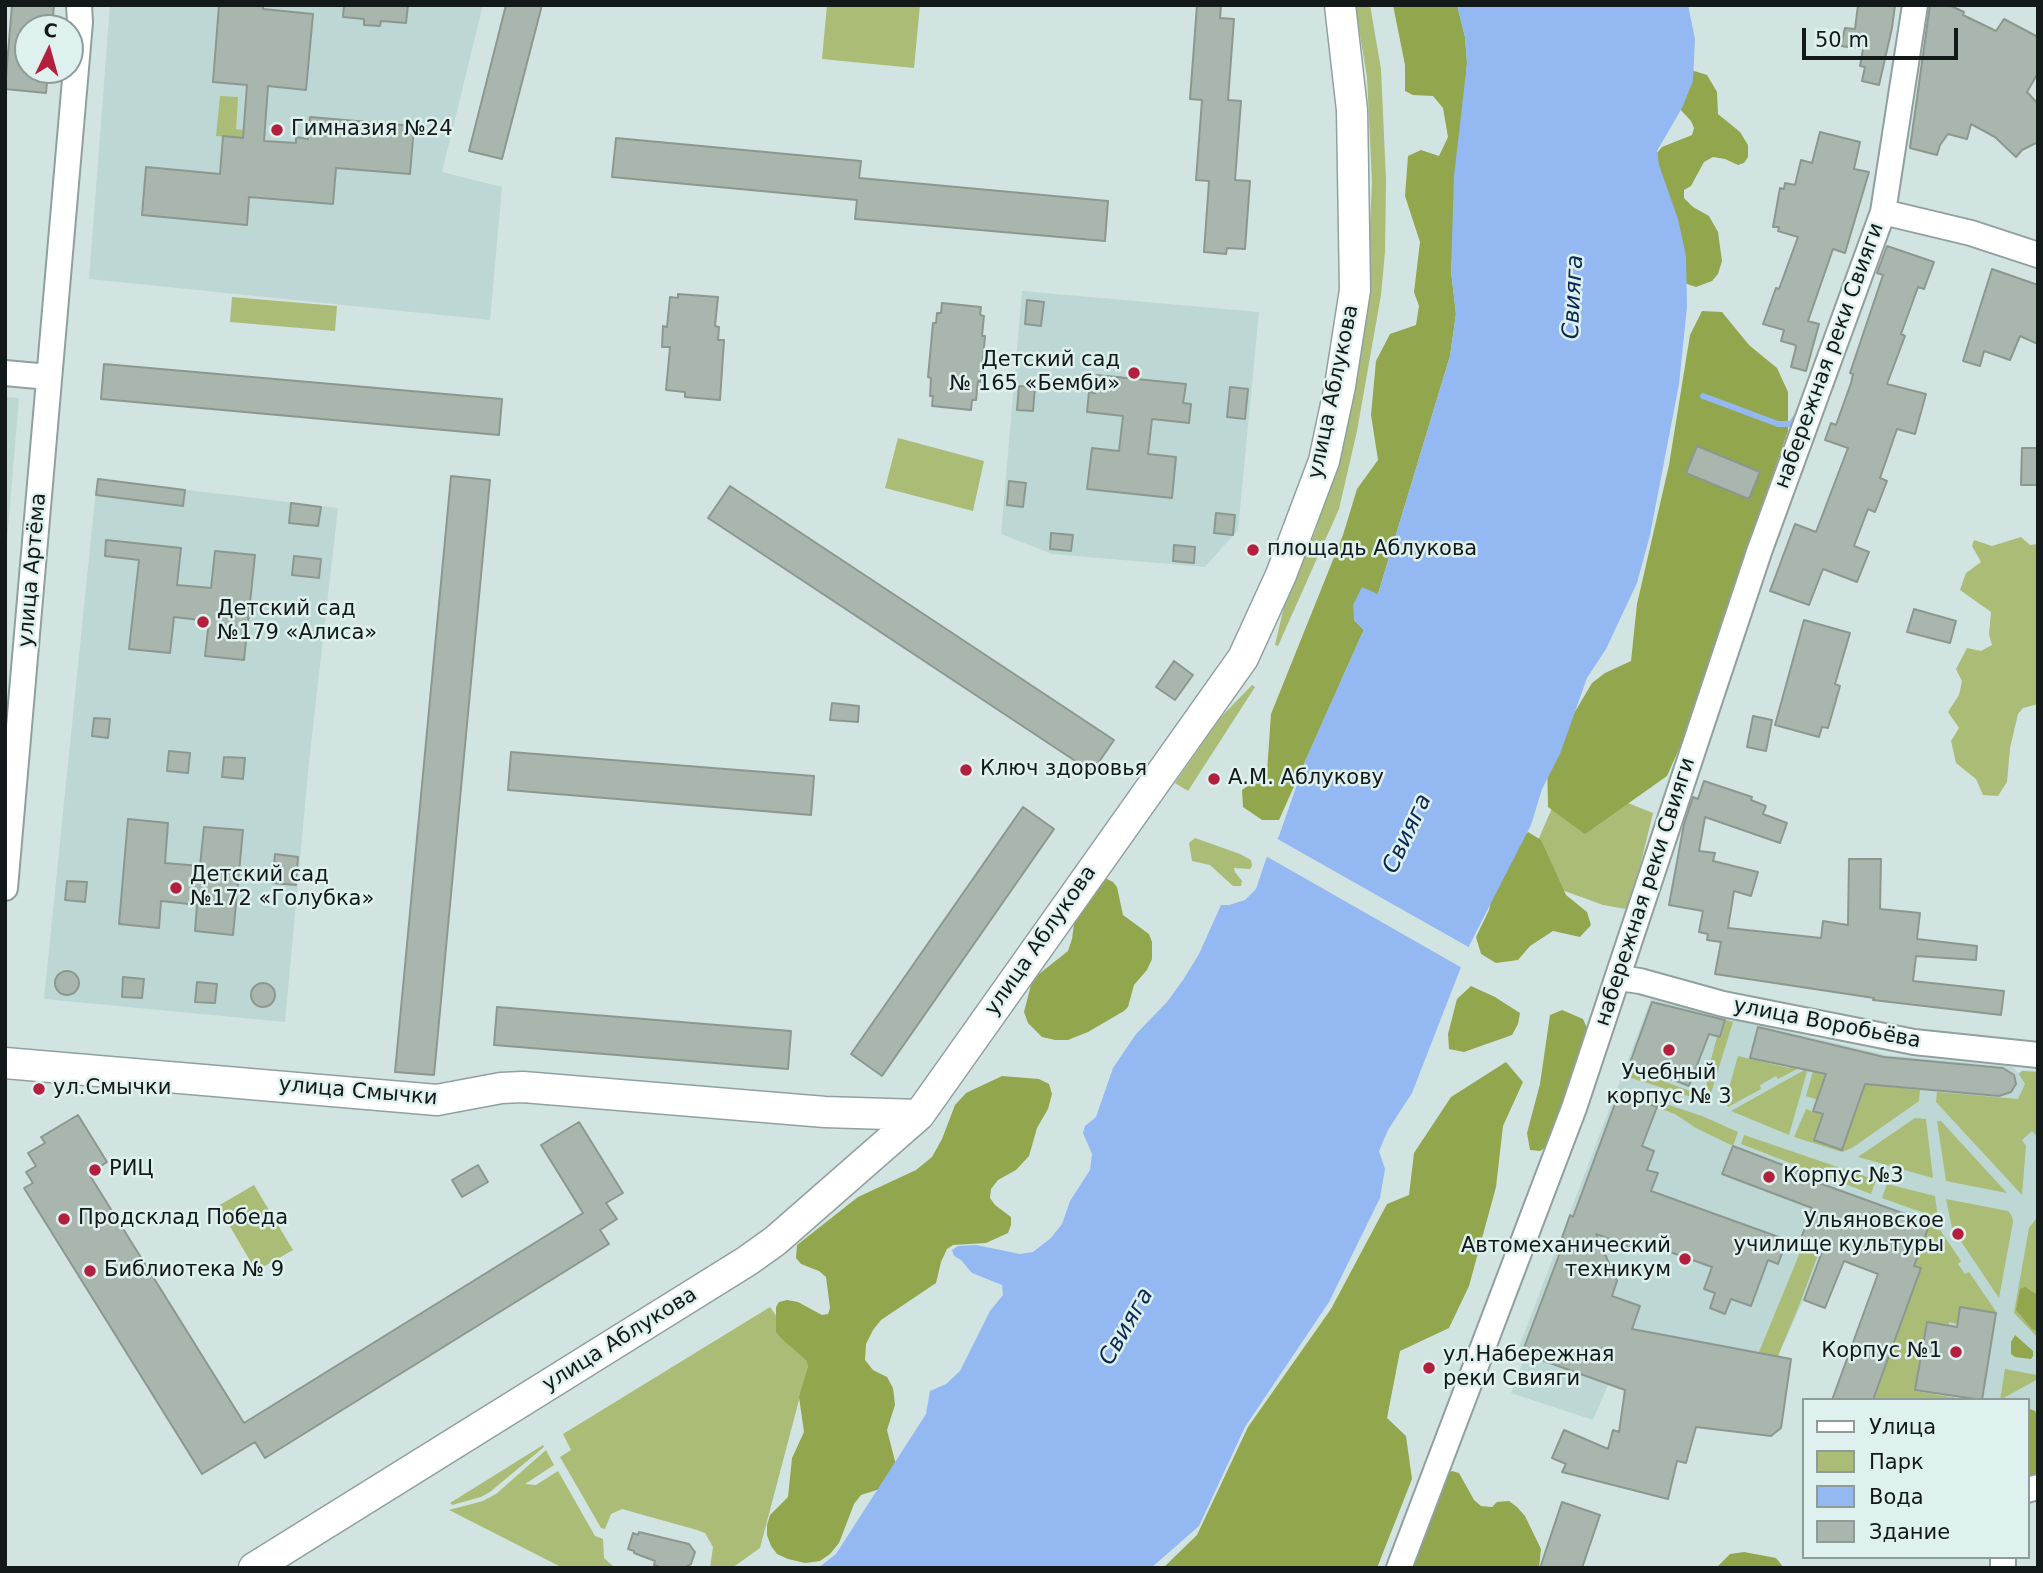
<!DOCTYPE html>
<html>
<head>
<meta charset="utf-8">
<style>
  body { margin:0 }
  #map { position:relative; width:2043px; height:1573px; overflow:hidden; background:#d2e4e2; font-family:"DejaVu Sans",sans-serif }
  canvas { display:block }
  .frame { position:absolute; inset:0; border:7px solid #131919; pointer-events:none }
  .legend { position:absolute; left:1802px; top:1398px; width:228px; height:161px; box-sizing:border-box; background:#dff1ef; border:2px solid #8d9b99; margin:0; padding:9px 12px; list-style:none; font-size:21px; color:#131919 }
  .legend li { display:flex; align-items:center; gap:14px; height:35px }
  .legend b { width:35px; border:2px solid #8d9b99 }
  .north { position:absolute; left:14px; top:14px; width:70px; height:70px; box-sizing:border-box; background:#dff1ef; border:2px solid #8d9b99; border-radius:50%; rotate:5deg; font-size:19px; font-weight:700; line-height:28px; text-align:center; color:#131919 }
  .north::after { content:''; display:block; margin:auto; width:24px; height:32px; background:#b2203d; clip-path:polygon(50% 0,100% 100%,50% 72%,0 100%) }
  .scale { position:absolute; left:1802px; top:28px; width:156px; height:32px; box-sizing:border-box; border:4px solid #131919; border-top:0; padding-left:9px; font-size:21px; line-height:24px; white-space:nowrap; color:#131919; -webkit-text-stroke:5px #dff1ef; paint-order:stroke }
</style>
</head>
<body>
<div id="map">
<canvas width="2043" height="1573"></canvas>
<div class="frame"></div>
<ul class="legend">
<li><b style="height:9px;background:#fff"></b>Улица</li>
<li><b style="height:19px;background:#aabc76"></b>Парк</li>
<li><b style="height:19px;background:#93b8f2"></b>Вода</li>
<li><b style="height:19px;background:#a9b6ad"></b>Здание</li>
</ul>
<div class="north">С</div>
<div class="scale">50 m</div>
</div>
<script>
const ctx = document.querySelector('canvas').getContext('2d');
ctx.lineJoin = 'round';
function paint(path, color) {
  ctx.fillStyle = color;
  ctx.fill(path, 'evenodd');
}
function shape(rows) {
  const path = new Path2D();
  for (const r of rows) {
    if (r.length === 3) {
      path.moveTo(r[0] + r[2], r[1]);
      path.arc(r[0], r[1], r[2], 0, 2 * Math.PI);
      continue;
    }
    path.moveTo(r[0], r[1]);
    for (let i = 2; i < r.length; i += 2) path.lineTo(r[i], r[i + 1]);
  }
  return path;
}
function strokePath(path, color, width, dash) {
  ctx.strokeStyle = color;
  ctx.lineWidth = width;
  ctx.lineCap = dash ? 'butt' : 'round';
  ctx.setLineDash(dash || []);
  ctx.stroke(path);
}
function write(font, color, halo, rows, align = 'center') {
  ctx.font = font + ' "DejaVu Sans",sans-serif';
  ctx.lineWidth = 5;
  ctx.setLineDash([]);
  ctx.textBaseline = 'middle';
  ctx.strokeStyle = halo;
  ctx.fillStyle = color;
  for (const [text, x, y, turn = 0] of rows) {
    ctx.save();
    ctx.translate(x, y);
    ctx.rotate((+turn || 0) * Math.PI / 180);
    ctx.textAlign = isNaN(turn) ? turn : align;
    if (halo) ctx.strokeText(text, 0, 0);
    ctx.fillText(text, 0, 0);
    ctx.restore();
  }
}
paint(shape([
  [110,5,483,5,442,172,502,187,490,320,89,279],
  [1022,291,1259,312,1238,530,1205,567,1052,554,1001,534],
  [5,397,19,398,5,565],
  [97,479,338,508,309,762,285,1022,44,999],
  [1651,999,1886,1055,2013,1067,2018,1073,2022,1070,2038,1071,2038,1452,2027,1400,1873,1400,1908,1305,1835,1218,1803,1301,1778,1356,1671,1337,1662,1393,1608,1385,1593,1420,1511,1393,1524,1359,1519,1347]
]), '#bdd7d5');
paint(shape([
  [827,5,920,5,914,68,822,59],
  [1355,5,1370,5,1381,69,1386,180,1385,252,1381,295,1357,431,1339,509,1278,646,1275,645,1284,606,1316,530,1331,478,1368,266,1372,182,1367,77],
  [220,96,238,97,236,129,243,130,242,138,216,136],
  [232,297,337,306,335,331,230,322],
  [898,438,984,461,973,511,885,488],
  [2021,537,2030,545,2038,544,2038,704,2023,708,2018,714,2010,748,2007,782,1998,796,1983,795,1976,779,1956,763,1951,741,1959,728,1948,712,1959,695,1962,681,1956,669,1967,648,1981,651,1992,645,1989,634,1991,612,1960,590,1966,573,1981,562,1972,546,1974,540,1992,546],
  [1252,685,1255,687,1188,791,1175,783,1221,717],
  [1565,778,1653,813,1641,862,1626,909,1603,905,1559,889,1533,852],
  [1195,838,1240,854,1251,860,1252,866,1250,869,1234,868,1235,872,1242,881,1241,886,1233,886,1210,865,1192,861,1189,843],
  [1726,1020,1733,1022,1711,1093,1707,1087,1706,1078,1717,1037,1721,1038],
  [1797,1037,1801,1067,1778,1079,1776,1076,1760,1085,1761,1089,1728,1107,1725,1102,1738,1056,1789,1068],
  [1875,1055,1885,1057,1882,1086,1920,1090,1919,1101,1852,1148,1842,1152,1794,1137,1806,1109,1822,1115,1813,1140,1842,1150],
  [1628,1068,1709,1098,1704,1101,1625,1076],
  [1808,1068,1789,1135,1731,1111],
  [1813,1071,1835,1077,1826,1103,1806,1096],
  [2022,1071,2038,1072,2038,1137,2032,1131,2022,1140,2026,1146,2022,1195,1936,1102,1937,1092,2018,1099,2025,1084,2019,1074],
  [1620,1089,1702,1116,1738,1132,1733,1146,1696,1128,1675,1114,1619,1093],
  [1915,1118,1926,1119,1933,1178,1858,1157],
  [1937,1121,1941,1121,2007,1193,1946,1181],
  [1744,1135,1876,1180,1871,1194,1741,1144],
  [1887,1184,1935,1196,1938,1218,1882,1198],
  [254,1185,293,1250,256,1271,218,1206],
  [1946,1199,2008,1211,2012,1216,2013,1222,1999,1298,1952,1228],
  [2038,1216,2038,1338,2014,1313,2029,1228],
  [1929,1224,1938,1227,1961,1261,1958,1264,1965,1274,1969,1272,1997,1313,1961,1307,1957,1324,1949,1322,1949,1325,1926,1322,1915,1391,1969,1400,1874,1400,1908,1305,1901,1302],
  [1803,1245,1819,1252,1800,1303,1778,1356,1759,1352],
  [770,1307,809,1362,760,1548,732,1568,710,1568,713,1547,705,1533,697,1530,622,1509,611,1514,605,1529,601,1528,560,1457,571,1450,563,1434],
  [2005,1369,2037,1375,2036,1380,2000,1400],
  [543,1445,544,1447,490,1492,481,1497,452,1505,450,1503],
  [546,1450,554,1465,525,1484,536,1485,558,1471,595,1536,603,1539,604,1558,613,1566,618,1568,563,1568,449,1510,483,1501,496,1494]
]), '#aabc76');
paint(shape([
  [1393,5,1457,5,1465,37,1467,63,1451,271,1456,314,1450,356,1378,594,1354,620,1364,630,1361,636,1279,820,1262,820,1243,807,1242,790,1267,772,1271,714,1343,535,1357,489,1378,460,1371,415,1376,361,1390,334,1416,325,1419,306,1414,292,1420,242,1405,196,1408,156,1421,150,1439,156,1448,137,1443,108,1433,96,1413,95,1405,91,1405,65],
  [1691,70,1707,75,1717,92,1718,114,1740,132,1748,145,1748,157,1744,163,1738,165,1725,159,1713,157,1704,162,1691,186,1684,190,1684,198,1693,207,1709,216,1718,232,1722,261,1718,274,1712,281,1696,287,1687,284,1679,275,1663,202,1657,153,1662,147,1692,135,1694,128,1691,121,1679,108],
  [1702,311,1722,312,1749,345,1777,368,1788,392,1788,431,1738,573,1697,708,1667,776,1585,834,1548,807,1547,759,1592,683,1605,673,1631,661,1637,604,1669,465,1690,335],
  [1528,832,1541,840,1566,895,1587,912,1591,925,1580,937,1553,931,1530,946,1518,960,1496,963,1481,954,1476,937,1489,910,1497,872,1507,853],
  [1105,878,1113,882,1117,887,1123,915,1149,934,1152,942,1152,959,1147,970,1134,985,1128,1007,1124,1011,1088,1032,1068,1040,1055,1040,1042,1037,1028,1023,1024,1012,1031,985,1039,974,1068,951,1072,939,1076,909],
  [1471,986,1495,997,1520,1013,1518,1024,1512,1035,1464,1052,1449,1049,1448,1034,1457,999],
  [1562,1010,1583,1019,1589,1033,1549,1145,1540,1151,1530,1150,1527,1133,1540,1084,1550,1015],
  [1506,1062,1523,1082,1503,1126,1496,1187,1469,1286,1449,1328,1400,1351,1387,1418,1406,1436,1412,1479,1377,1568,1163,1568,1197,1535,1248,1427,1331,1309,1387,1204,1409,1195,1414,1153,1451,1097],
  [1002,1076,1039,1079,1049,1084,1052,1094,1048,1109,1037,1128,1029,1156,1016,1170,998,1180,991,1189,990,1198,995,1205,1011,1217,1011,1225,1008,1233,986,1243,953,1245,947,1249,941,1262,936,1283,881,1320,873,1330,866,1344,865,1360,873,1370,887,1377,893,1388,895,1405,887,1430,896,1465,886,1487,861,1495,854,1504,839,1543,830,1554,820,1561,805,1563,788,1559,777,1554,771,1546,767,1535,767,1525,770,1515,788,1497,792,1458,804,1432,799,1397,808,1366,806,1360,782,1339,776,1332,776,1307,779,1302,787,1300,798,1302,822,1315,828,1314,830,1308,826,1277,819,1271,801,1264,796,1258,797,1245,858,1197,916,1170,932,1157,942,1139,955,1105,966,1093],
  [2025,1287,2038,1295,2038,1332,2032,1329,2016,1310,2020,1289],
  [2015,1335,2033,1351,2033,1356,2031,1359,2015,1357,2011,1354,2011,1342],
  [2030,1409,2035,1411,2038,1417,2038,1485,2027,1487,2027,1410],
  [1452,1471,1459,1473,1474,1500,1481,1506,1492,1507,1497,1502,1509,1501,1517,1507,1525,1516,1541,1549,1539,1568,1407,1568,1441,1475],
  [1744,1552,1776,1558,1784,1568,1716,1568,1730,1554]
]), '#92a64e');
paint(shape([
  [1457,5,1688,5,1695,39,1693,81,1682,108,1657,151,1659,165,1678,219,1686,256,1687,307,1679,384,1650,535,1637,583,1606,649,1587,678,1560,754,1542,789,1531,825,1470,944,1412,1093,1388,1130,1379,1151,1385,1169,1380,1198,1329,1302,1245,1427,1199,1526,1151,1568,818,1568,836,1554,926,1414,930,1391,946,1384,960,1371,990,1311,1003,1295,1002,1285,972,1273,961,1260,954,1256,952,1250,958,1246,976,1245,1020,1254,1033,1252,1051,1238,1062,1224,1070,1201,1090,1170,1092,1154,1083,1133,1085,1126,1096,1117,1113,1068,1136,1034,1167,1002,1183,980,1199,954,1221,905,1229,905,1245,900,1256,889,1266,859,1279,836,1306,759,1361,636,1364,630,1354,620,1353,605,1362,587,1378,594,1450,356,1456,314,1451,271,1454,176,1467,63,1465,37]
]), '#93b8f2');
paint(shape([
  [1274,837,1472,949,1464,969,1264,855]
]), '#d2e4e2');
strokePath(shape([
  [1703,396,1778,424,1791,424,1797,416]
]), '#93b8f2', 6);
const building = shape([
  [12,5,54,5,52,28,28,28,28,70,48,70,46,93,5,89,12,5],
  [219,5,263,5,263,9,313,14,306,90,268,86,264,141,296,143,296,137,308,139,310,117,414,126,410,174,336,168,333,204,249,197,247,225,142,215,146,167,220,174,223,136,243,138,247,85,213,82,219,5],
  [344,5,408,5,406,23,381,21,380,26,364,25,364,19,343,17,344,5],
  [506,5,542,5,502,159,469,151,506,5],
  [1197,5,1221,5,1220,18,1234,19,1228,100,1241,101,1235,180,1250,181,1245,249,1227,248,1226,254,1204,252,1209,181,1196,180,1202,100,1190,99,1197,5],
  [1858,5,1895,5,1892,28,1879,85,1862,81,1865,67,1860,66,1863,49,1841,46,1845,28,1855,29,1858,5],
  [1930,5,1949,5,1964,12,1963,15,1996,31,2004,19,2038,37,2038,73,2027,92,2038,104,2038,142,2022,150,2016,157,1995,137,1971,124,1967,139,1948,134,1940,145,1937,155,1910,148,1930,5],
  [1820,132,1860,142,1854,169,1869,172,1845,253,1833,249,1808,321,1819,324,1806,371,1791,367,1796,347,1795,345,1781,341,1784,330,1763,324,1776,288,1779,289,1798,237,1778,231,1779,227,1773,227,1780,188,1784,189,1785,183,1795,185,1801,160,1812,163,1820,132],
  [616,138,861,161,859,178,1108,201,1105,241,855,219,857,200,612,177,616,138],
  [1887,246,1934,262,1924,289,1918,287,1901,334,1905,336,1887,384,1926,394,1915,434,1897,429,1880,478,1887,481,1875,512,1868,509,1854,546,1869,552,1857,582,1823,569,1809,605,1770,591,1795,524,1816,532,1848,448,1825,440,1831,423,1836,425,1851,383,1853,374,1850,373,1883,275,1877,273,1887,246],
  [1992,269,2038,285,2038,344,2020,336,2010,360,1984,351,1980,366,1963,361,1992,269],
  [678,294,718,297,715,326,719,327,718,340,724,340,720,400,685,397,685,392,666,390,670,347,662,347,663,326,667,327,670,297,678,298,678,294],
  [1027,300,1044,302,1041,326,1025,324,1027,300],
  [942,303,981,307,980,315,984,316,982,336,985,336,981,382,978,381,976,400,972,400,971,410,932,406,933,396,930,396,931,378,928,377,933,323,936,323,937,313,941,313,942,303],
  [104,364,502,399,499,435,101,399,104,364],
  [1097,375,1186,384,1183,403,1191,404,1189,423,1152,419,1148,454,1176,457,1172,498,1087,489,1092,448,1119,451,1123,416,1087,412,1089,392,1095,393,1097,375],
  [1019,386,1035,387,1033,411,1017,410,1019,386],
  [1230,387,1248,389,1245,419,1227,417,1230,387],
  [1697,446,1760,472,1749,499,1686,473,1697,446],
  [2022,448,2038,448,2038,485,2021,485,2022,448],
  [451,476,490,480,434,1075,395,1072,451,476],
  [98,479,185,490,183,506,96,495,98,479],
  [1009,481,1026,483,1023,507,1007,505,1009,481],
  [730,486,1114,740,1092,772,708,518,730,486],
  [291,503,321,507,318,526,289,523,291,503],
  [1216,513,1235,515,1233,535,1214,533,1216,513],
  [1051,533,1073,535,1071,551,1050,549,1051,533],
  [106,540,181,548,177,585,211,588,215,551,255,555,244,660,205,656,209,621,174,617,170,653,129,649,139,560,105,556,106,540],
  [1174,545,1195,547,1194,563,1173,561,1174,545],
  [294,556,321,559,319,578,292,575,294,556],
  [1914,609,1956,621,1950,643,1907,632,1914,609],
  [1804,620,1850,633,1835,684,1840,686,1828,728,1822,727,1819,737,1775,725,1804,620],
  [1174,661,1193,675,1175,700,1156,687,1174,661],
  [832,703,859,706,858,722,830,720,832,703],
  [1753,716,1772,720,1766,751,1747,747,1753,716],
  [94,718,110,719,108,738,92,736,94,718],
  [169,751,190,753,188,773,167,771,169,751],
  [511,752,814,776,811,815,508,790,511,752],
  [224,757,245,758,243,779,222,777,224,757],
  [1704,781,1752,797,1751,800,1766,806,1763,814,1787,823,1780,843,1705,817,1699,851,1715,853,1713,861,1758,872,1751,896,1734,891,1728,928,1821,938,1823,921,1848,925,1849,859,1881,859,1880,909,1920,913,1917,939,1977,946,1976,960,1916,956,1913,981,2004,991,2001,1015,1873,1000,1874,998,1715,974,1721,942,1707,940,1708,934,1699,932,1703,911,1669,905,1684,824,1693,797,1698,799,1704,781],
  [1023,807,1054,829,882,1076,851,1054,1023,807],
  [128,819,168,823,165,863,200,866,204,827,243,830,233,935,195,931,197,905,180,903,161,901,159,928,119,924,128,819],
  [275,854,298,857,296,885,272,883,275,854],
  [67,881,87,882,85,902,65,900,67,881],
  [67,983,12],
  [123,977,144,979,142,998,122,997,123,977],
  [197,982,217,984,215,1003,195,1002,197,982],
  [263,995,12],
  [1652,1002,1725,1020,1720,1037,1709,1034,1689,1086,1630,1063,1652,1002],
  [497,1007,791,1031,788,1069,494,1045,497,1007],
  [1758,1027,1884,1057,2003,1068,2014,1075,2016,1084,2011,1092,1999,1096,1865,1084,1842,1150,1814,1140,1823,1114,1813,1111,1826,1074,1750,1058,1758,1027],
  [1619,1093,1657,1107,1642,1146,1654,1151,1647,1170,1658,1173,1651,1191,1787,1240,1778,1264,1768,1260,1751,1306,1731,1299,1725,1314,1710,1308,1715,1293,1704,1289,1712,1267,1634,1239,1631,1247,1596,1234,1617,1281,1612,1296,1640,1306,1632,1329,1791,1359,1781,1428,1771,1436,1696,1427,1686,1463,1677,1461,1668,1499,1562,1472,1566,1464,1552,1458,1564,1430,1608,1449,1613,1430,1619,1432,1625,1390,1522,1353,1564,1242,1561,1241,1570,1215,1573,1217,1619,1093],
  [78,1115,107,1162,89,1174,244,1423,583,1213,541,1145,579,1122,623,1193,606,1203,617,1219,600,1230,609,1244,265,1458,255,1442,202,1474,24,1188,33,1183,26,1172,36,1166,28,1153,45,1143,41,1137,78,1115],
  [1733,1146,1809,1175,1808,1179,1930,1223,1914,1266,1921,1268,1873,1400,1832,1400,1878,1274,1844,1261,1825,1308,1804,1300,1822,1252,1799,1244,1812,1208,1722,1174,1733,1146],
  [478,1165,488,1182,462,1197,452,1180,478,1165],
  [1960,1307,1996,1313,1982,1400,1915,1390,1927,1322,1957,1327,1960,1307],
  [1562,1502,1600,1515,1582,1568,1540,1568,1562,1502],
  [639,1532,689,1544,695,1552,691,1564,684,1568,663,1568,654,1565,655,1561,634,1553,634,1551,628,1549,633,1533,638,1535,639,1532]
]);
paint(building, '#a9b6ad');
strokePath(building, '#8c988f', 2);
const minor = shape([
  [1883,212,1971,233,2038,255],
  [5,373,49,377],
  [5,888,80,22,79,5],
  [1619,978,1640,981,1723,1004,1879,1035,1914,1042,2038,1055],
  [2027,1490,2038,1487],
  [2003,1557,2003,1568],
  [1399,1568,1574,1108,1759,552,1883,212,1915,5]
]);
const tertiary = shape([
  [5,1063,437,1100,501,1088,523,1087,825,1112,919,1115],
  [254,1568,747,1261,775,1241,919,1115,1243,658,1281,575,1324,461,1340,386,1355,290,1352,110,1340,5]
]);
strokePath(minor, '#90a09f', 28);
strokePath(tertiary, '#90a09f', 33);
strokePath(minor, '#fff', 24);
strokePath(tertiary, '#fff', 30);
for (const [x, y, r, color] of [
  [277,130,7,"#b2203d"],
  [1134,373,7,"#b2203d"],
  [1253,550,7,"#b2203d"],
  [203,622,7,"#b2203d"],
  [966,770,7,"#b2203d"],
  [1214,779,7,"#b2203d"],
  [176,888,7,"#b2203d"],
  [1669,1050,7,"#b2203d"],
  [39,1089,7,"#b2203d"],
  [95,1170,7,"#b2203d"],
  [1769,1177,7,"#b2203d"],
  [64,1219,7,"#b2203d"],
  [1958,1234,7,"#b2203d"],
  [1685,1259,7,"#b2203d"],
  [90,1271,7,"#b2203d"],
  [1956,1352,7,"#b2203d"],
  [1429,1368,7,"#b2203d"]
]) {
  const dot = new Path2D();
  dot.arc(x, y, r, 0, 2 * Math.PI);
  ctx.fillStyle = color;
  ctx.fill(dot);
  strokePath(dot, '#dff1ef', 2.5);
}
write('21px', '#131919', '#dff1ef', [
  ["Гимназия №24",291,130],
  ["Детский сад",1120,361,"right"],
  ["№ 165 «Бемби»",1120,385,"right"],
  ["площадь Аблукова",1267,550],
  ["Детский сад",217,610],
  ["№179 «Алиса»",217,634],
  ["Ключ здоровья",980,770],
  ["А.М. Аблукову",1228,779],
  ["Детский сад",190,876],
  ["№172 «Голубка»",190,900],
  ["Учебный",1669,1074,"center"],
  ["корпус № 3",1669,1098,"center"],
  ["ул.Смычки",53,1089],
  ["РИЦ",109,1170],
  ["Корпус №3",1783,1177],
  ["Продсклад Победа",78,1219],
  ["Ульяновское",1944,1222,"right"],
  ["училище культуры",1944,1246,"right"],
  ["Автомеханический",1671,1247,"right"],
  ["техникум",1671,1271,"right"],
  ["Библиотека № 9",104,1271],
  ["Корпус №1",1942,1352,"right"],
  ["ул.Набережная",1443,1356],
  ["реки Свияги",1443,1380]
], 'left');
write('21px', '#131919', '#dff1ef', [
  ["набережная реки Свияги",1830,356,-70],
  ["улица Аблукова",1334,392,-78],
  ["улица Артёма",33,570,-85],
  ["набережная реки Свияги",1646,892,-72],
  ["улица Аблукова",1041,941,-55],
  ["улица Воробьёва",1827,1024,11],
  ["улица Смычки",358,1092,5],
  ["улица Аблукова",620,1340,-32]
]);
write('italic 23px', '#0a2854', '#dff1ef', [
  ["Свияга",1574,297,-87],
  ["Свияга",1408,834,-65],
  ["Свияга",1127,1327,-60]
]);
</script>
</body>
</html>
